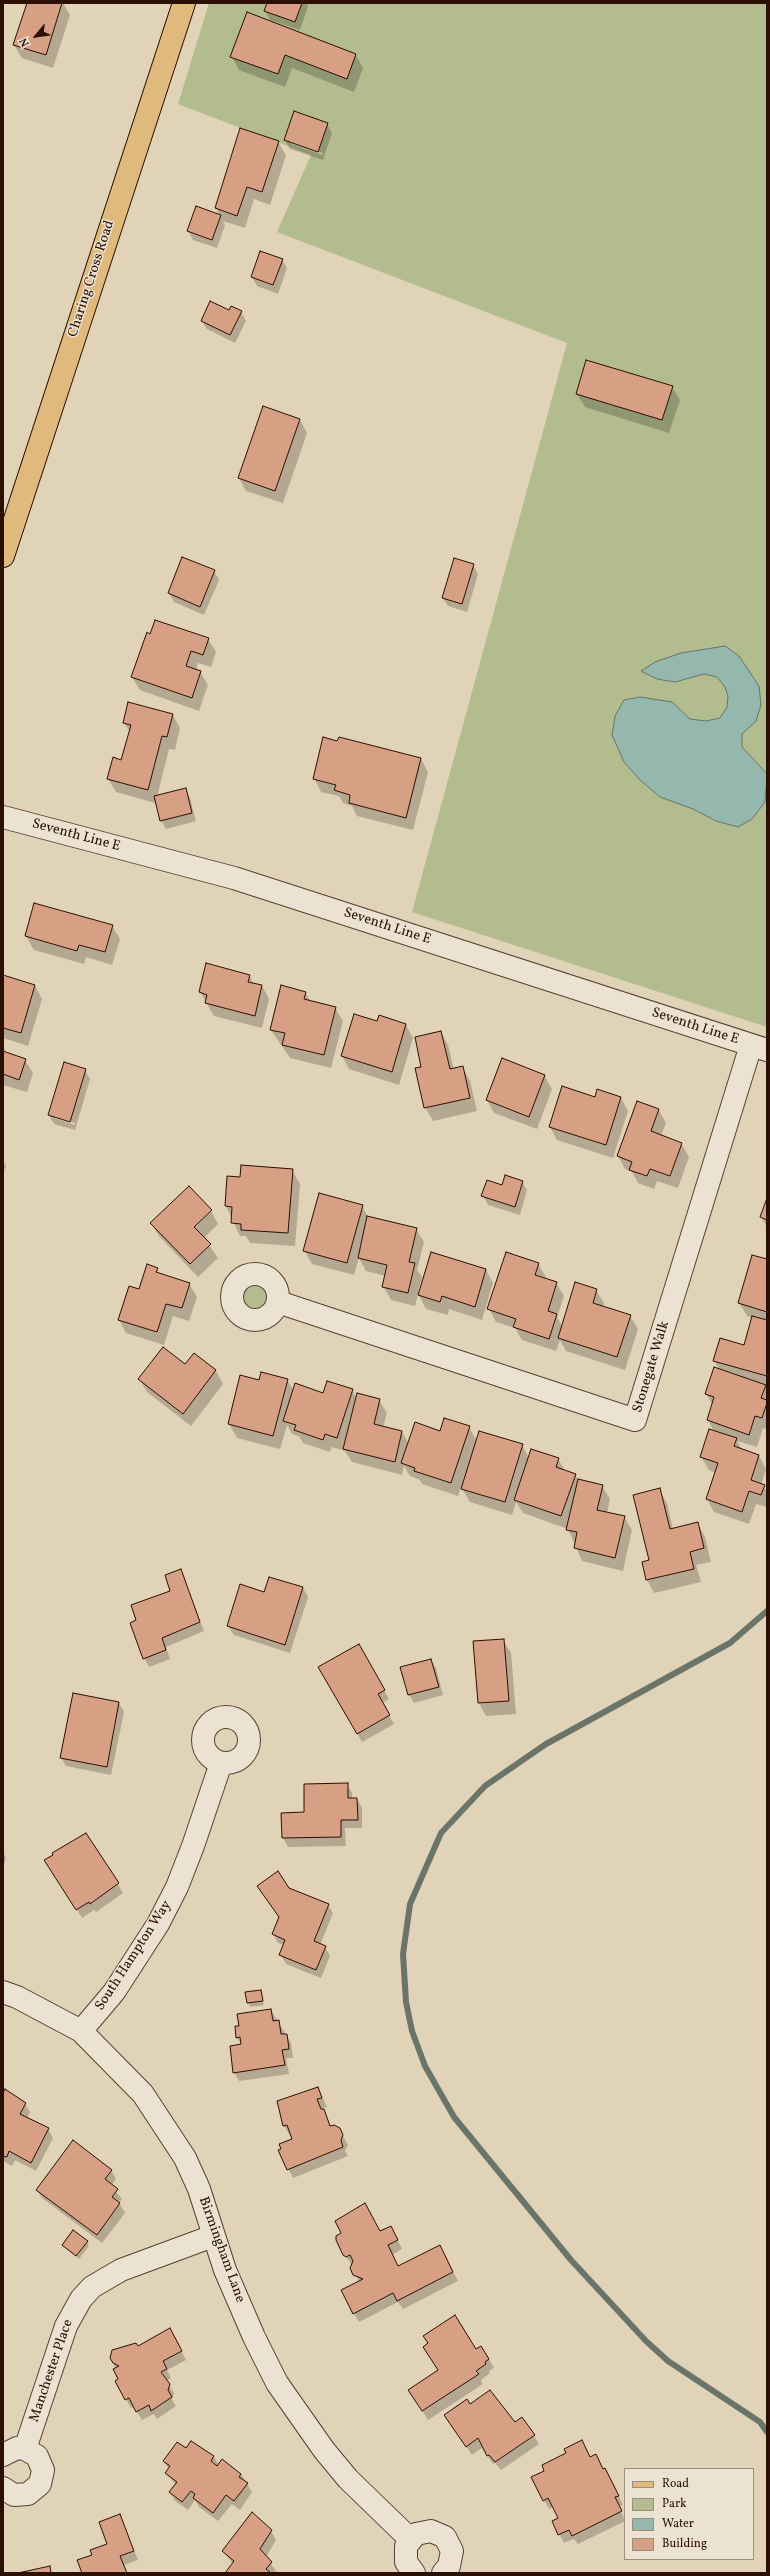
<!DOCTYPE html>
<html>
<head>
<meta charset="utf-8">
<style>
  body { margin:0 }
  #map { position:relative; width:770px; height:2576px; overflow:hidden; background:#e1d3b8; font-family:Vollkorn,serif }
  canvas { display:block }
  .frame { position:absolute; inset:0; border:4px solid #2b0f02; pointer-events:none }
  .legend { position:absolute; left:624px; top:2468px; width:130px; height:92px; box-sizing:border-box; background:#ece2d1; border:1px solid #9f8e7e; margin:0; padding:5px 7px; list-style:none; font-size:12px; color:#2b0f02 }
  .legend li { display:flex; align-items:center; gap:8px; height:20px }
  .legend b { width:20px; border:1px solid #9f8e7e }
  .north { position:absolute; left:16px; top:16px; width:40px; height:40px; -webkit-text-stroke:3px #ece2d1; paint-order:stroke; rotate:241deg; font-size:11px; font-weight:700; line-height:16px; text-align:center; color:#2b0f02 }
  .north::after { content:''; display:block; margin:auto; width:14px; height:18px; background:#2b0f02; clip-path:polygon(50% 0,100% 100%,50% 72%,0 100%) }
</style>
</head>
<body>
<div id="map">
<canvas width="770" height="2576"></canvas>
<div class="frame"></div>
<ul class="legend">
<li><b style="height:5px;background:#e0ba7c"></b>Road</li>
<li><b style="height:11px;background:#b2bc8f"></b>Park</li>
<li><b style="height:11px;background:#94b8ae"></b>Water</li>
<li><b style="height:11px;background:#d79f84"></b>Building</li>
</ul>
<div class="north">N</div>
</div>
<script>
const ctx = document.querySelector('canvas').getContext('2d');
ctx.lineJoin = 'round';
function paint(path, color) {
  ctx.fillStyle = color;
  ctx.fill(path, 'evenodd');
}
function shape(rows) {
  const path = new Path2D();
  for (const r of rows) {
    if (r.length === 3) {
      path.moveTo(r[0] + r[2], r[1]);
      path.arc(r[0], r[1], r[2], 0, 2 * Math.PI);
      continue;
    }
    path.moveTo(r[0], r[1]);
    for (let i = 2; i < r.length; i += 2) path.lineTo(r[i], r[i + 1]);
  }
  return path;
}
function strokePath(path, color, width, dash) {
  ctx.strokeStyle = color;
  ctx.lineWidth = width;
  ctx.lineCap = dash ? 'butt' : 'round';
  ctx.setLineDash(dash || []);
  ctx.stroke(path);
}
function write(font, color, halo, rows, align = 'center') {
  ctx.font = font + ' Vollkorn,serif';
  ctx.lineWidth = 3;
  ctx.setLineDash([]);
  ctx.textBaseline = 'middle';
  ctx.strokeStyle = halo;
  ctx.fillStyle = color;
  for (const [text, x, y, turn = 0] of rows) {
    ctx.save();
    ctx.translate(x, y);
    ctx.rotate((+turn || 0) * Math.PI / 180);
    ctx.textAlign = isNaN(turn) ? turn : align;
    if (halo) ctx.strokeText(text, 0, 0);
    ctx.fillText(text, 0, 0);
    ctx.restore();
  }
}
paint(shape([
  [209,3,767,3,767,1027,412,912,567,343,277,232,311,155,178,104],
  [255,1296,12]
]), '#b2bc8f');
const water = shape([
  [725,646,739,656,759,686,761,705,756,721,742,734,742,747,767,774,765,802,752,819,738,827,716,821,693,809,660,797,640,780,624,762,612,735,615,716,624,700,640,697,672,702,690,719,706,721,720,718,727,707,728,696,725,687,717,677,704,674,675,682,657,679,641,671,655,662,681,653,725,646]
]);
paint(water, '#94b8ae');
strokePath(water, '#6a7469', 1);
paint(shape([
  [28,3,63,3,70,15,53,68,22,58,14,45],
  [268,3,306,3,308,7,300,30,270,20,265,11],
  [248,14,355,54,363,68,354,92,292,68,285,87,239,70,232,57],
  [327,124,332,133,323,160,290,149,285,140],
  [291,142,323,153,322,155,291,144],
  [278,142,286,155,270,205,254,199,245,228,223,221,225,225,217,248,193,240,188,231,220,216,216,208],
  [282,260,287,268,278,294,257,286,252,277],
  [241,312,246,321,235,343,207,329,202,321],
  [672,387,680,400,669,433,585,407,577,394],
  [263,407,300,420,307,433,283,503,246,491,239,478],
  [473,565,478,574,467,612,448,606,443,598],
  [214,571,219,580,204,615,174,602,169,593],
  [151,635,208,639,216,652,211,667,198,663,196,670,200,672,208,685,199,711,140,690,132,677],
  [129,703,173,715,180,728,175,750,169,749,157,797,185,790,190,798,196,821,166,829,161,820,156,800,155,803,116,792,108,779,122,761,130,732,124,723],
  [421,759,428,772,413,830,357,816,352,806,343,803,339,796,321,792,314,778],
  [112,926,120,939,112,965,86,957,84,964,34,950,26,936],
  [249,975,254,984,262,986,269,999,262,1028,214,1016,200,992],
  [3,976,35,986,42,999,28,1046,3,1038],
  [305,992,310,1001,335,1008,343,1021,331,1068,290,1058,271,1030],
  [406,1025,413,1038,399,1085,349,1069,342,1056],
  [441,1032,448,1045,454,1070,463,1068,470,1081,477,1111,433,1121,425,1107,422,1067],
  [3,1046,7,1054,25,1060,33,1073,27,1092,3,1085],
  [64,1063,85,1070,90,1079,75,1130,54,1124,49,1115],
  [54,1116,75,1123,75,1125,54,1118],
  [544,1075,552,1089,537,1129,494,1113,487,1100],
  [598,1090,621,1098,628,1111,613,1158,557,1140,550,1127,595,1098],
  [658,1109,666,1123,661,1136,681,1143,689,1157,678,1188,657,1181,654,1189,638,1183,632,1172,625,1169,618,1156],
  [3,1161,6,1166,3,1175],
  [292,1170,300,1184,295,1246,250,1243,246,1236,240,1236,226,1206,228,1177,241,1178],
  [522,1182,527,1190,520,1215,488,1205,483,1196,503,1186],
  [767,1201,767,1227,761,1217],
  [362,1206,368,1217,416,1229,424,1242,417,1270,422,1277,418,1292,486,1270,493,1283,482,1320,449,1309,448,1315,426,1309,418,1294,415,1306,391,1300,383,1286,386,1276,366,1271,359,1258,354,1275,312,1264,304,1250],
  [211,1211,218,1224,204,1238,218,1258,198,1277,159,1236,151,1223],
  [767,1260,767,1430,763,1428,757,1447,737,1441,743,1451,759,1456,766,1469,761,1485,767,1491,767,1507,756,1504,749,1524,714,1512,707,1499,716,1473,709,1470,701,1457,714,1432,708,1420,713,1405,706,1394,720,1371,714,1360,744,1347,753,1318,747,1316,739,1303],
  [538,1264,546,1277,545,1280,556,1283,564,1296,557,1317,562,1326,596,1290,604,1303,603,1307,630,1316,638,1329,625,1370,566,1351,560,1340,556,1351,522,1340,515,1328,496,1322,489,1309],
  [157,1269,160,1275,189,1284,197,1297,189,1321,173,1316,164,1345,126,1333,119,1320],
  [194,1355,216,1371,223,1384,191,1426,147,1392,139,1379,186,1366],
  [241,1376,260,1381,287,1380,294,1391,324,1394,352,1390,357,1398,379,1400,387,1413,383,1427,402,1432,409,1444,440,1432,469,1427,477,1441,522,1445,529,1458,558,1459,566,1472,575,1475,578,1480,602,1486,610,1499,607,1513,624,1517,632,1530,623,1571,582,1561,568,1529,523,1513,516,1502,512,1515,470,1502,461,1487,458,1496,422,1484,420,1480,410,1476,404,1466,402,1475,352,1462,345,1451,332,1447,330,1452,303,1443,299,1436,292,1434,287,1425,280,1449,237,1438,229,1424],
  [659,1490,667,1503,673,1530,698,1524,705,1537,711,1562,696,1565,701,1582,654,1593,647,1580,643,1563,650,1561],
  [181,1570,204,1631,166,1647,170,1659,149,1667,144,1658,137,1621,172,1591],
  [303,1588,308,1597,290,1653,234,1635,228,1626,265,1593],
  [503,1640,511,1653,516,1714,486,1716,479,1703],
  [358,1645,389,1699,382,1703,394,1724,362,1742,320,1667],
  [431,1660,436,1668,443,1695,414,1703,409,1694],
  [119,1703,124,1712,111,1775,66,1766,61,1757],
  [347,1784,352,1793,352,1799,357,1799,362,1808,362,1828,345,1828,346,1846,288,1847,283,1838,282,1814,305,1813],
  [3,1852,6,1858,3,1868],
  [51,1869,118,1884,123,1893,96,1912,94,1910,82,1918],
  [258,1887,289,1888,328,1905,333,1913,320,1945,325,1947,330,1956,321,1978,286,1964,281,1955,284,1945,278,1943,273,1934,280,1918],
  [260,1991,264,2005,250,2007,248,2002],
  [271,2010,291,2043,293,2058,286,2058,289,2074,239,2081,234,2072,242,2045,237,2038,240,2027],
  [318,2088,327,2107,322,2108,331,2127,339,2128,344,2138,348,2145,345,2150,348,2156,293,2178,279,2150,293,2140,284,2126,278,2102],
  [3,2095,25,2104,30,2112,27,2118,48,2129,53,2138,36,2171,15,2160,12,2166,3,2161],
  [111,2170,116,2179,111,2186,122,2199,119,2203,125,2213,102,2243,42,2198,37,2190],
  [380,2232,396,2236,402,2249,392,2255,398,2268,444,2255,458,2281,403,2309,398,2302,359,2322,354,2313,359,2282,352,2265,344,2254],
  [87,2242,89,2246,79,2259,63,2245],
  [174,2338,186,2360,167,2370,171,2378,166,2381,174,2393,172,2400,176,2406,157,2419,154,2414,142,2420,134,2407,131,2408,116,2381,120,2379,111,2358,137,2347],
  [476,2350,489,2359,494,2368,489,2371,490,2373,481,2380,483,2384,428,2420,415,2399,439,2371],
  [470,2405,514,2424,534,2436,539,2444,501,2470,495,2463,493,2464,482,2448,472,2455,451,2424],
  [186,2449,203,2449,214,2457,219,2465,241,2474,252,2492,240,2510,232,2504,218,2521,199,2507,195,2500,188,2510,175,2501,170,2492,176,2485,166,2473,169,2469,164,2462],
  [590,2458,610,2478,623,2505,619,2506,625,2521,578,2544,574,2539,564,2543,553,2522,559,2518,553,2507,549,2509,544,2500],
  [120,2515,138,2560,124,2565,127,2573,83,2573,93,2555,108,2544],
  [271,2531,276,2540,266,2557,276,2571,275,2573,226,2573,233,2564,223,2551]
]), '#0003');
strokePath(shape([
  [767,1611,730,1643,546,1744,485,1786,441,1833,410,1904,403,1954,406,2002,412,2031,425,2066,454,2117,571,2260,646,2341,668,2361,760,2422,767,2432]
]), '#6a7469', 6);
const building = shape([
  [27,3,62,3,46,55,13,45,27,3],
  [267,3,302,3,295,22,264,11,267,3],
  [247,12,356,54,347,79,285,55,278,74,230,57,247,12],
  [294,111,328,123,318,152,284,140,294,111],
  [240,128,279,141,262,192,247,187,237,216,215,208,240,128],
  [196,206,221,215,212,240,187,231,196,206],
  [260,251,283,259,273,285,251,277,260,251],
  [210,301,229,310,231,306,242,311,230,335,201,321,210,301],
  [586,360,673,386,662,420,576,394,586,360],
  [263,406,300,419,275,491,238,478,263,406],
  [182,557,215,570,200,607,168,593,182,557],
  [454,558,474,564,462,604,442,598,454,558],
  [155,620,209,638,203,655,191,651,186,666,201,671,192,698,131,677,147,632,150,634,155,620],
  [128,702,173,714,167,737,162,736,148,790,107,779,113,757,121,760,131,725,123,723,128,702],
  [323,737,337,741,339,737,421,758,406,818,349,803,350,795,334,790,336,785,313,779,323,737],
  [186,788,192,813,160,821,154,796,186,788],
  [34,903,113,925,105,952,79,945,77,951,25,936,34,903],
  [206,963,250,975,248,982,262,985,255,1016,205,1003,207,995,199,992,206,963],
  [3,975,35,985,21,1033,3,1028,3,975],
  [281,985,306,992,304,999,336,1007,324,1055,282,1045,285,1033,270,1030,281,985],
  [354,1014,377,1021,379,1015,406,1024,392,1072,341,1056,354,1014],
  [441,1031,450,1069,463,1066,470,1098,424,1108,415,1068,421,1067,415,1037,441,1031],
  [3,1051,26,1059,19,1080,3,1074,3,1051],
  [502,1058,545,1075,529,1117,486,1100,502,1058],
  [64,1062,86,1069,70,1122,48,1115,64,1062],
  [562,1086,595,1097,597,1089,621,1097,606,1145,549,1127,562,1086],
  [637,1101,659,1109,651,1131,682,1143,670,1176,650,1169,647,1176,629,1170,632,1162,617,1156,637,1101],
  [241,1165,293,1169,288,1233,241,1230,241,1224,231,1223,232,1207,225,1206,227,1176,240,1177,241,1165],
  [505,1175,523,1181,515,1207,481,1196,487,1180,502,1185,505,1175],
  [189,1186,212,1210,194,1227,211,1244,190,1264,150,1223,189,1186],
  [319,1193,363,1205,347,1263,303,1251,319,1193],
  [767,1198,767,1220,760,1217,767,1198],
  [367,1216,417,1228,409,1262,415,1263,408,1293,382,1287,387,1265,358,1258,367,1216],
  [431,1252,486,1269,475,1307,442,1296,440,1302,418,1295,431,1252],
  [506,1252,539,1263,535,1275,557,1282,548,1311,557,1314,549,1339,513,1327,516,1319,487,1309,506,1252],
  [752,1255,767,1259,767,1312,738,1303,752,1255],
  [147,1264,158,1268,156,1272,190,1283,182,1308,166,1304,157,1332,118,1320,129,1286,139,1289,147,1264],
  [575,1282,597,1289,593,1303,631,1315,617,1357,558,1338,575,1282],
  [752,1316,767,1320,767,1376,713,1361,720,1338,744,1345,752,1316],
  [163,1347,185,1364,194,1353,216,1370,183,1414,138,1379,163,1347],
  [714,1367,766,1385,761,1398,767,1400,767,1403,762,1418,755,1416,749,1435,707,1420,714,1397,705,1394,714,1367],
  [261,1372,288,1379,273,1436,228,1424,240,1375,259,1380,261,1372],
  [327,1381,353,1389,337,1438,325,1434,323,1440,294,1430,296,1425,283,1421,295,1383,323,1393,327,1381],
  [357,1393,380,1399,374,1424,402,1431,395,1462,343,1449,357,1393],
  [444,1418,470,1426,451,1483,414,1471,415,1468,401,1463,415,1422,440,1431,444,1418],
  [709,1429,737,1438,734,1446,759,1455,751,1480,765,1485,761,1495,749,1491,742,1512,706,1499,718,1463,700,1457,709,1429],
  [479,1431,523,1444,505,1502,461,1489,479,1431],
  [531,1449,559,1458,556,1467,576,1474,561,1516,514,1500,531,1449],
  [578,1479,603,1485,597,1510,625,1516,615,1558,574,1548,577,1532,566,1530,578,1479],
  [660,1488,670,1529,698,1522,704,1548,690,1552,694,1569,646,1580,642,1562,649,1560,633,1495,660,1488],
  [181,1569,200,1622,162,1638,166,1650,143,1659,130,1623,136,1620,131,1605,170,1591,165,1575,181,1569],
  [269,1577,303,1587,285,1645,227,1626,240,1584,264,1592,269,1577],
  [504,1639,509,1701,478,1703,473,1641,504,1639],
  [359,1644,385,1690,378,1694,390,1715,357,1734,318,1667,359,1644],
  [431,1659,439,1687,408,1695,400,1667,431,1659],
  [73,1693,119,1702,107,1767,60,1758,73,1693],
  [348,1783,348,1798,357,1798,358,1820,341,1820,341,1837,282,1838,281,1813,304,1812,304,1784,348,1783],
  [86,1833,119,1883,90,1904,89,1902,76,1910,44,1860,53,1855,52,1853,86,1833],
  [278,1871,289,1888,329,1904,314,1941,326,1946,316,1970,279,1955,285,1940,272,1934,279,1917,257,1886,278,1871],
  [261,1990,263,2001,247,2003,245,1992,261,1990],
  [271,2009,273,2021,279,2020,281,2034,287,2034,289,2049,282,2050,285,2065,233,2073,230,2046,241,2044,240,2037,236,2038,235,2026,239,2026,237,2014,271,2009],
  [318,2087,322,2098,317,2099,321,2109,324,2109,330,2126,334,2125,340,2128,343,2135,341,2140,343,2147,287,2170,278,2150,281,2149,279,2144,292,2139,287,2125,283,2126,277,2101,318,2087],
  [5,2089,26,2103,20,2114,49,2128,31,2163,9,2151,7,2157,3,2156,3,2093,5,2089],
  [73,2140,112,2170,105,2179,118,2189,112,2197,120,2203,97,2235,36,2190,73,2140],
  [365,2203,380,2231,391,2226,398,2240,388,2245,398,2266,440,2245,453,2272,397,2301,393,2293,353,2314,341,2290,363,2279,353,2275,350,2268,353,2261,350,2255,346,2257,343,2255,336,2240,336,2236,341,2233,335,2221,365,2203],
  [73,2230,88,2241,76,2256,62,2245,73,2230],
  [455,2315,476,2349,481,2346,489,2359,485,2362,486,2364,476,2371,479,2374,422,2411,408,2390,438,2370,423,2347,428,2343,423,2336,455,2315],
  [170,2328,182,2351,163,2361,167,2369,161,2372,170,2384,168,2390,172,2397,151,2411,149,2405,136,2412,129,2398,125,2400,115,2381,118,2379,113,2369,119,2366,113,2363,110,2358,112,2350,136,2343,138,2346,170,2328],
  [490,2390,515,2422,522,2417,535,2435,495,2462,489,2455,487,2456,478,2438,466,2447,444,2415,467,2399,470,2404,490,2390],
  [582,2440,590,2457,596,2454,603,2469,605,2468,619,2496,615,2497,622,2511,572,2536,569,2530,558,2535,552,2521,558,2518,548,2498,543,2501,531,2477,544,2471,542,2465,566,2453,564,2449,582,2440],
  [191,2441,214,2456,211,2461,217,2466,222,2459,241,2474,239,2477,248,2483,234,2501,226,2495,213,2513,193,2498,195,2494,191,2491,182,2502,169,2492,177,2482,165,2473,170,2466,163,2461,177,2442,186,2448,191,2441],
  [252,2512,272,2530,260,2549,272,2562,266,2569,271,2573,225,2573,234,2561,222,2551,252,2512],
  [120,2514,134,2551,120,2556,127,2573,82,2573,77,2560,92,2555,90,2550,107,2544,99,2522,120,2514],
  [50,2566,51,2573,18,2573,50,2566]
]);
paint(building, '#d79f84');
strokePath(building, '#2b0f02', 1);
const minor = shape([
  [3,817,234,878,767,1050],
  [255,1297,23],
  [278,1302,635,1420,751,1045],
  [226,1740,23],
  [3,1992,17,1997,81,2031,143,2094,185,2158,199,2189,225,2270,254,2337,277,2383,324,2450,348,2479,410,2539],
  [81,2031,114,1992,158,1924,177,1887,193,1846,221,1763],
  [25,2449,66,2326,81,2299,92,2287,121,2270,213,2236],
  [3,2455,17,2448,25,2449,37,2456,43,2470,40,2484,28,2494,14,2495,3,2488],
  [414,2573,406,2562,406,2546,416,2534,431,2531,445,2537,452,2551,449,2566,443,2573]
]);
const major = shape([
  [3,556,184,3]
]);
strokePath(minor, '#584030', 24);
strokePath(major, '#2b0f02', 24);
strokePath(minor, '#ece2d1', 22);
strokePath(major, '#e0ba7c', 22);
write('14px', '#2b0f02', '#ece2d1', [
  ["Charing Cross Road",92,279,-72],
  ["Seventh Line E",76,836,15],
  ["Seventh Line E",387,927,18],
  ["Seventh Line E",695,1027,18],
  ["Stonegate Walk",652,1367,-73],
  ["South Hampton Way",134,1956,-57],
  ["Birmingham Lane",221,2250,70],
  ["Manchester Place",52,2371,-71]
]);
</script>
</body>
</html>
